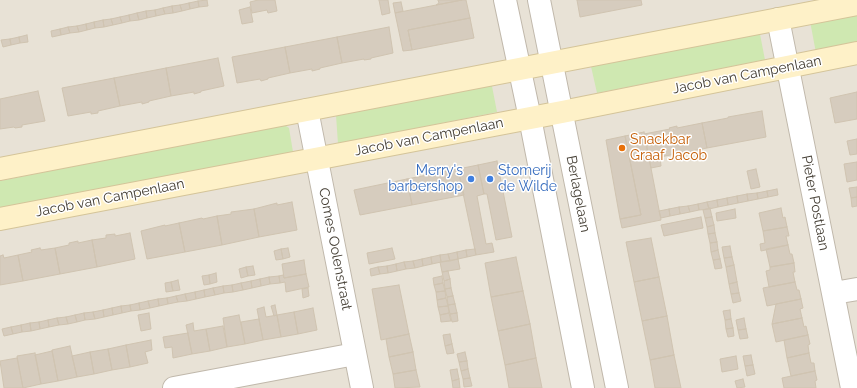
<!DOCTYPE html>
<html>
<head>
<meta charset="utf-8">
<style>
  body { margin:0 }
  canvas { display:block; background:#f4f0e8 }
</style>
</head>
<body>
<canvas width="857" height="388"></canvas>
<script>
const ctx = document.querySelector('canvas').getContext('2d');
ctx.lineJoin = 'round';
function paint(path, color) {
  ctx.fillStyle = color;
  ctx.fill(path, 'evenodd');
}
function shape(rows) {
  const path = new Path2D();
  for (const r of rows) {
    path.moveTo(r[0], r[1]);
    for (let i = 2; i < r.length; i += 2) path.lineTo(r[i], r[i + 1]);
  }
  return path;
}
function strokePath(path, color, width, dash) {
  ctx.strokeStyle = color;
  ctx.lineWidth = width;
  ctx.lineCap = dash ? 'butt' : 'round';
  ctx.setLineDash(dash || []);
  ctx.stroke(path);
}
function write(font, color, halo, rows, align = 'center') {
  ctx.font = font + ' Raleway,sans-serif';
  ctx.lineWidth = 3;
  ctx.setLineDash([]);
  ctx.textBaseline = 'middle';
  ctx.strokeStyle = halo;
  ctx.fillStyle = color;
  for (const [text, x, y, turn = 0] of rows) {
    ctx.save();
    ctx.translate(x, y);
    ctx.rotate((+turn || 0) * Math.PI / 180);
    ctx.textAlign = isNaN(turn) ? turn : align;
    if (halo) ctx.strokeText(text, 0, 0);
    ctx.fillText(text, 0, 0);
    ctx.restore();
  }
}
paint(shape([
  [0,0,857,0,857,388,0,388]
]), '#e8e2d6');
paint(shape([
  [857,12,857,45,816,53,810,21],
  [759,29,765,60,597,93,590,62],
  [491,81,497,112,338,144,336,115],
  [283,124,289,128,293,152,0,210,0,181]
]), '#cfe8b1');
const building = shape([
  [207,0,208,6,199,7,198,1,207,0],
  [258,0,275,0,277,11,268,13,267,10,252,13,250,2,258,0],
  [379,0,388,0,390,13,382,15,379,0],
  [438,0,462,0,436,5,439,3,438,0],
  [462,0,466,0,470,18,408,30,412,50,403,51,395,13,462,0],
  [577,0,641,0,642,5,580,17,577,0],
  [198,1,199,7,190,9,189,3,198,1],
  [401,2,403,11,395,13,393,3,401,2],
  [189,3,190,9,182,11,180,5,189,3],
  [180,5,182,11,173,13,172,6,180,5],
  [172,6,173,13,165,14,163,8,172,6],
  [250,7,253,22,242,24,239,10,250,7],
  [163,8,165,14,156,16,155,10,163,8],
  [155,10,156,16,147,18,146,11,155,10],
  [146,11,147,18,139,20,137,13,146,11],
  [137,13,139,20,130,21,129,15,137,13],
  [129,15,130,21,122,23,120,17,129,15],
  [120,17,122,23,113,25,111,19,120,17],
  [470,18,474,38,412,50,408,30,470,18],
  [111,19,113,25,104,27,103,20,111,19],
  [103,20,104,27,95,28,94,22,103,20],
  [94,22,95,28,87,30,86,24,94,22],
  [86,24,87,30,79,32,77,26,86,24],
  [77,26,79,32,70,33,68,27,77,26],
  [68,27,70,33,61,35,60,29,68,27],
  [389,27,393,53,371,58,371,59,364,60,364,59,342,63,337,37,389,27],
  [60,29,61,35,52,37,51,31,60,29],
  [27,35,28,42,20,43,19,37,27,35],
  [19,37,20,43,11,45,10,39,19,37],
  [337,37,342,63,320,68,320,69,312,71,312,69,290,73,285,47,337,37],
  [10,39,11,45,3,47,1,40,10,39],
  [285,47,290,73,268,78,268,79,261,81,260,79,237,83,232,57,285,47],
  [218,58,224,86,201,91,201,92,194,94,194,92,171,96,166,68,218,58],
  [166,68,171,96,149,101,149,102,142,104,142,102,120,106,114,78,166,68],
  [114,78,120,106,98,111,98,113,91,114,91,112,68,116,62,88,114,78],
  [38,91,45,121,22,125,22,127,15,128,14,127,0,129,0,99,38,91],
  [857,92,857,119,835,123,830,98,857,92],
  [762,111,766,137,707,148,702,123,728,118,728,117,762,111],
  [702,123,707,148,660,157,661,166,651,168,644,134,670,129,669,128,677,126,677,128,702,123],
  [644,132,661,220,622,228,620,219,641,215,625,136,644,132],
  [625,136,641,215,620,219,606,140,625,136],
  [857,139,857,154,850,155,847,141,857,139],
  [497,161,512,237,496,240,487,194,484,194,478,165,497,161],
  [857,162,857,180,847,182,844,164,857,162],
  [478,165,484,194,477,196,486,244,492,243,494,252,476,255,458,169,478,165],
  [458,169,464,195,412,205,407,179,458,169],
  [756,169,760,187,751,189,747,171,756,169],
  [407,179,412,205,360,215,354,190,407,179],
  [857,187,857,197,851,198,849,188,857,187],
  [777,189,778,195,768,197,767,191,777,189],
  [767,191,768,197,758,199,757,193,767,191],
  [757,193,758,199,748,201,747,194,757,193],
  [747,194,748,201,738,203,737,196,747,194],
  [737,196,738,203,728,205,727,198,737,196],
  [857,197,857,206,852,207,851,198,857,197],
  [727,198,728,205,718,207,717,200,727,198],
  [717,200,718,207,709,209,707,202,717,200],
  [292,202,297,230,259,237,254,209,277,203,277,205,292,202],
  [707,202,709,209,699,210,698,204,707,202],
  [698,204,699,210,690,212,688,206,698,204],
  [688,206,690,212,680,214,679,207,688,206],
  [679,207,680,214,670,216,669,209,679,207],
  [710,208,712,217,705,218,703,210,710,208],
  [781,208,783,218,785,217,787,227,763,231,759,213,781,208],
  [254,209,259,237,222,245,217,216,231,214,231,212,254,209],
  [669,209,670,216,661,218,659,211,669,209],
  [735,209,736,218,717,221,716,213,735,209],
  [217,216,222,245,185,252,179,223,202,218,203,219,217,216],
  [701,217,703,228,664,236,661,225,701,217],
  [712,217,714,225,707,227,705,218,712,217],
  [179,223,185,252,147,259,141,231,165,225,165,226,179,223],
  [714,225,715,233,708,234,707,227,714,225],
  [787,227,789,236,786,236,788,245,761,251,760,244,765,243,763,231,787,227],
  [130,233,135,259,97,267,92,240,106,238,106,235,115,234,115,236,130,233],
  [715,233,717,242,710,243,708,234,715,233],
  [651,238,659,277,634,282,626,242,651,238],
  [92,240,97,267,60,274,55,248,69,245,69,243,78,241,78,243,92,240],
  [717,242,718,250,711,252,710,243,717,242],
  [788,245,790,254,792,254,794,263,770,267,766,249,788,245],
  [730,246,732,257,724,258,722,247,730,246],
  [40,248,41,250,55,248,60,274,23,281,18,255,32,252,31,250,40,248],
  [288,248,290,257,283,259,281,249,288,248],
  [392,248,395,259,369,264,367,253,392,248],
  [281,249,283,259,276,260,274,251,281,249],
  [475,249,476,255,467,257,466,250,475,249],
  [466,250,467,257,458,259,457,252,466,250],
  [718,250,720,259,713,260,711,252,718,250],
  [457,252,458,259,450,261,448,254,457,252],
  [448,254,450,261,441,262,440,255,448,254],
  [3,255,4,258,18,255,23,281,0,285,0,256,3,255],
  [440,255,441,262,432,264,431,257,440,255],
  [431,257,432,264,423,266,422,259,431,257],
  [516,257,523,291,491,297,485,263,516,257],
  [732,257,734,265,726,267,724,258,732,257],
  [422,259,423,266,415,268,413,261,422,259],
  [458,259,460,269,442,272,440,262,458,259],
  [720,259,722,268,715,269,713,260,720,259],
  [304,260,306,274,284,278,282,264,304,260],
  [413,261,415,268,406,269,404,262,413,261],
  [404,262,406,269,397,271,396,264,404,262],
  [794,263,795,272,793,272,795,282,769,287,766,271,770,270,770,267,794,263],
  [396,264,397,271,388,273,387,266,396,264],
  [734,265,737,282,729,284,726,267,734,265],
  [253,266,255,275,248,276,246,267,253,266],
  [387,266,388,273,380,274,378,267,387,266],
  [246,267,248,276,241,278,239,269,246,267],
  [378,267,380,274,371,276,370,269,378,267],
  [448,271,450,279,444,281,442,272,448,271],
  [216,273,217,282,210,284,209,275,216,273],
  [306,274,309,287,286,292,285,282,280,283,279,276,283,275,284,278,306,274],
  [209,275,210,284,204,285,202,276,209,275],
  [279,276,280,283,270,284,269,277,279,276],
  [442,276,443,283,434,285,433,278,442,276],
  [269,277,270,284,261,286,260,279,269,277],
  [659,277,667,316,642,321,634,282,659,277],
  [260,279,261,286,252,288,251,281,260,279],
  [450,279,451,288,445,289,444,281,450,279],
  [178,280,180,290,173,291,171,282,178,280],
  [251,281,252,288,243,290,241,283,251,281],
  [171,282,173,291,166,292,165,283,171,282],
  [737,282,739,293,731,294,729,284,737,282],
  [795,282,797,290,799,290,801,299,767,306,763,288,795,282],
  [241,283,243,290,233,292,232,285,241,283],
  [443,283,445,291,436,292,434,285,443,283],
  [232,285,233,292,224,293,223,286,232,285],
  [399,285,409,334,381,340,372,289,399,285],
  [223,286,224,293,215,295,213,288,223,286],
  [213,288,215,295,205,297,204,290,213,288],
  [308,288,309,296,303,298,302,289,308,288],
  [451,288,453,296,447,297,445,289,451,288],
  [204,290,205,297,196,299,195,292,204,290],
  [445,291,446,298,437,300,436,292,445,291],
  [523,291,530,324,498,331,491,297,523,291],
  [195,292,196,299,187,301,185,294,195,292],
  [739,293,741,301,733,303,731,294,739,293],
  [185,294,187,301,178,302,176,296,185,294],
  [176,296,178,302,168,304,167,298,176,296],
  [453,296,455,304,448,305,447,297,453,296],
  [167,298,168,304,159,306,158,299,167,298],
  [446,298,448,306,438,307,437,300,446,298],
  [158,299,159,306,150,308,148,301,158,299],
  [801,299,803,308,800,309,802,318,772,324,776,304,801,299],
  [148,301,150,308,140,310,139,303,148,301],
  [139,303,140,310,131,311,130,305,139,303],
  [455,304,457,313,450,314,448,305,455,304],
  [130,305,131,311,122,313,121,306,130,305],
  [275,305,277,315,274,316,271,306,275,305],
  [121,306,122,313,113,315,112,308,121,306],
  [448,306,449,313,440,315,438,307,448,306],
  [264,307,266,317,277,315,281,337,263,340,257,309,264,307],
  [112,308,113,315,104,317,103,310,112,308],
  [313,308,317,330,298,334,294,312,313,308],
  [103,310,104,317,95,319,93,312,103,310],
  [730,310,731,319,725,320,723,311,730,310],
  [93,312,95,319,85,320,84,313,93,312],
  [294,312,298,334,281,337,277,315,294,312],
  [84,313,85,320,77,322,75,315,84,313],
  [149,313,151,329,141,331,138,315,149,313],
  [449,313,451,321,441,322,440,315,449,313],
  [457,313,458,321,452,322,450,314,457,313],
  [75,315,77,322,68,324,66,317,75,315],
  [239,315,245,344,227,347,223,318,239,315],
  [667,316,674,355,650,360,642,321,667,316],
  [66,317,68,324,59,325,57,318,66,317],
  [57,318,59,325,49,327,48,320,57,318],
  [744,318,746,329,738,330,736,320,744,318],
  [802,318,804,327,806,326,808,335,776,342,772,324,802,318],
  [259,319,263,340,245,344,241,322,259,319],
  [731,319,733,328,726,329,725,320,731,319],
  [48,320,49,327,40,329,39,322,48,320],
  [39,322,40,329,31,331,30,323,39,322],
  [30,323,31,331,22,332,21,325,30,323],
  [193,323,194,331,206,329,210,351,192,354,186,325,193,323],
  [530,324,536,358,505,365,498,331,530,324],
  [21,325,22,332,13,334,11,327,21,325],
  [223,326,227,347,210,351,206,329,223,326],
  [11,327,13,334,4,336,2,329,11,327],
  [733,328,734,336,728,337,726,329,733,328],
  [746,329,748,338,740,339,738,330,746,329],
  [188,333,192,354,173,358,172,347,165,348,163,337,188,333],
  [409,334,413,352,389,357,386,339,409,334],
  [450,334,452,344,445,346,443,335,450,334],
  [808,335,810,344,808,345,809,353,787,358,784,340,808,335],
  [151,340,152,350,145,352,148,363,130,367,126,345,151,340],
  [452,344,454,353,447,354,445,346,452,344],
  [126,345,130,367,112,370,108,349,126,345],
  [70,346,77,377,58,381,52,350,70,346],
  [108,349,112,370,94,374,90,352,108,349],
  [52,351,58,381,41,384,35,355,52,351],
  [90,352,94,374,77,377,72,356,90,352],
  [413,352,416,370,393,374,389,357,413,352],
  [465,352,467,361,459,362,457,354,465,352],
  [35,353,41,384,23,388,17,356,35,353],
  [809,353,811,363,814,363,815,371,791,376,787,358,809,353],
  [674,355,681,388,655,388,650,360,674,355],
  [751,355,753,365,745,366,743,356,751,355],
  [736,356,738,369,722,372,720,359,736,356],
  [17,358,23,388,4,388,0,361,17,358],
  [536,358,542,388,509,388,505,365,536,358],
  [467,361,468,369,461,371,459,362,467,361],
  [753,365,755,374,747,376,745,366,753,365],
  [457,369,459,379,452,381,450,370,457,369],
  [468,369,470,378,463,379,461,371,468,369],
  [416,370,420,387,395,388,393,374,416,370],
  [815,371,817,380,815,381,816,388,784,388,782,378,815,371],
  [470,378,472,386,464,387,463,379,470,378],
  [459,379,460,388,453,388,452,381,459,379],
  [743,379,745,387,737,388,735,381,743,379]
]);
paint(building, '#d6ccbe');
strokePath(building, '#d0c4b1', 1);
const street = shape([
  [505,0,530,118,583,388],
  [539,0,617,388],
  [778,19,852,388],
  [307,110,362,388],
  [834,293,857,289],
  [174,388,355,354]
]);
const secondary = shape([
  [0,169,857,4],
  [0,219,562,112,857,53]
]);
strokePath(street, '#c0b8ab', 24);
strokePath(secondary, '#d4c499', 24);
strokePath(street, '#fff', 22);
strokePath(secondary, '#fef1c8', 22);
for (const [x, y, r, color] of [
  [622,148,4,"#e8710a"],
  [471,179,4,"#3f7fe0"],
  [490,179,4,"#3f7fe0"]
]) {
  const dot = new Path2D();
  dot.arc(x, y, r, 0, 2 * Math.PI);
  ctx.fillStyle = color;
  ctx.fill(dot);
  strokePath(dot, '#fff', 1.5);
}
write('14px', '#474137', '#fff', [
  ["Jacob van Campenlaan",747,75,-11],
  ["Jacob van Campenlaan",429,137,-11],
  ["Berlagelaan",578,194,79],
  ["Jacob van Campenlaan",110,198,-11],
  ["Pieter Postlaan",815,203,79],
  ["Comes Oolenstraat",335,249,79]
]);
write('14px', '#c56008', '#fff', [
  ["Snackbar",630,140],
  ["Graaf Jacob",630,156]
], 'left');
write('14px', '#366cbe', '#fff', [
  ["Merry's",463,171],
  ["barbershop",463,187],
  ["Stomerij",498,171,"left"],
  ["de Wilde",498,187,"left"]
], 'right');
</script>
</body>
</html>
